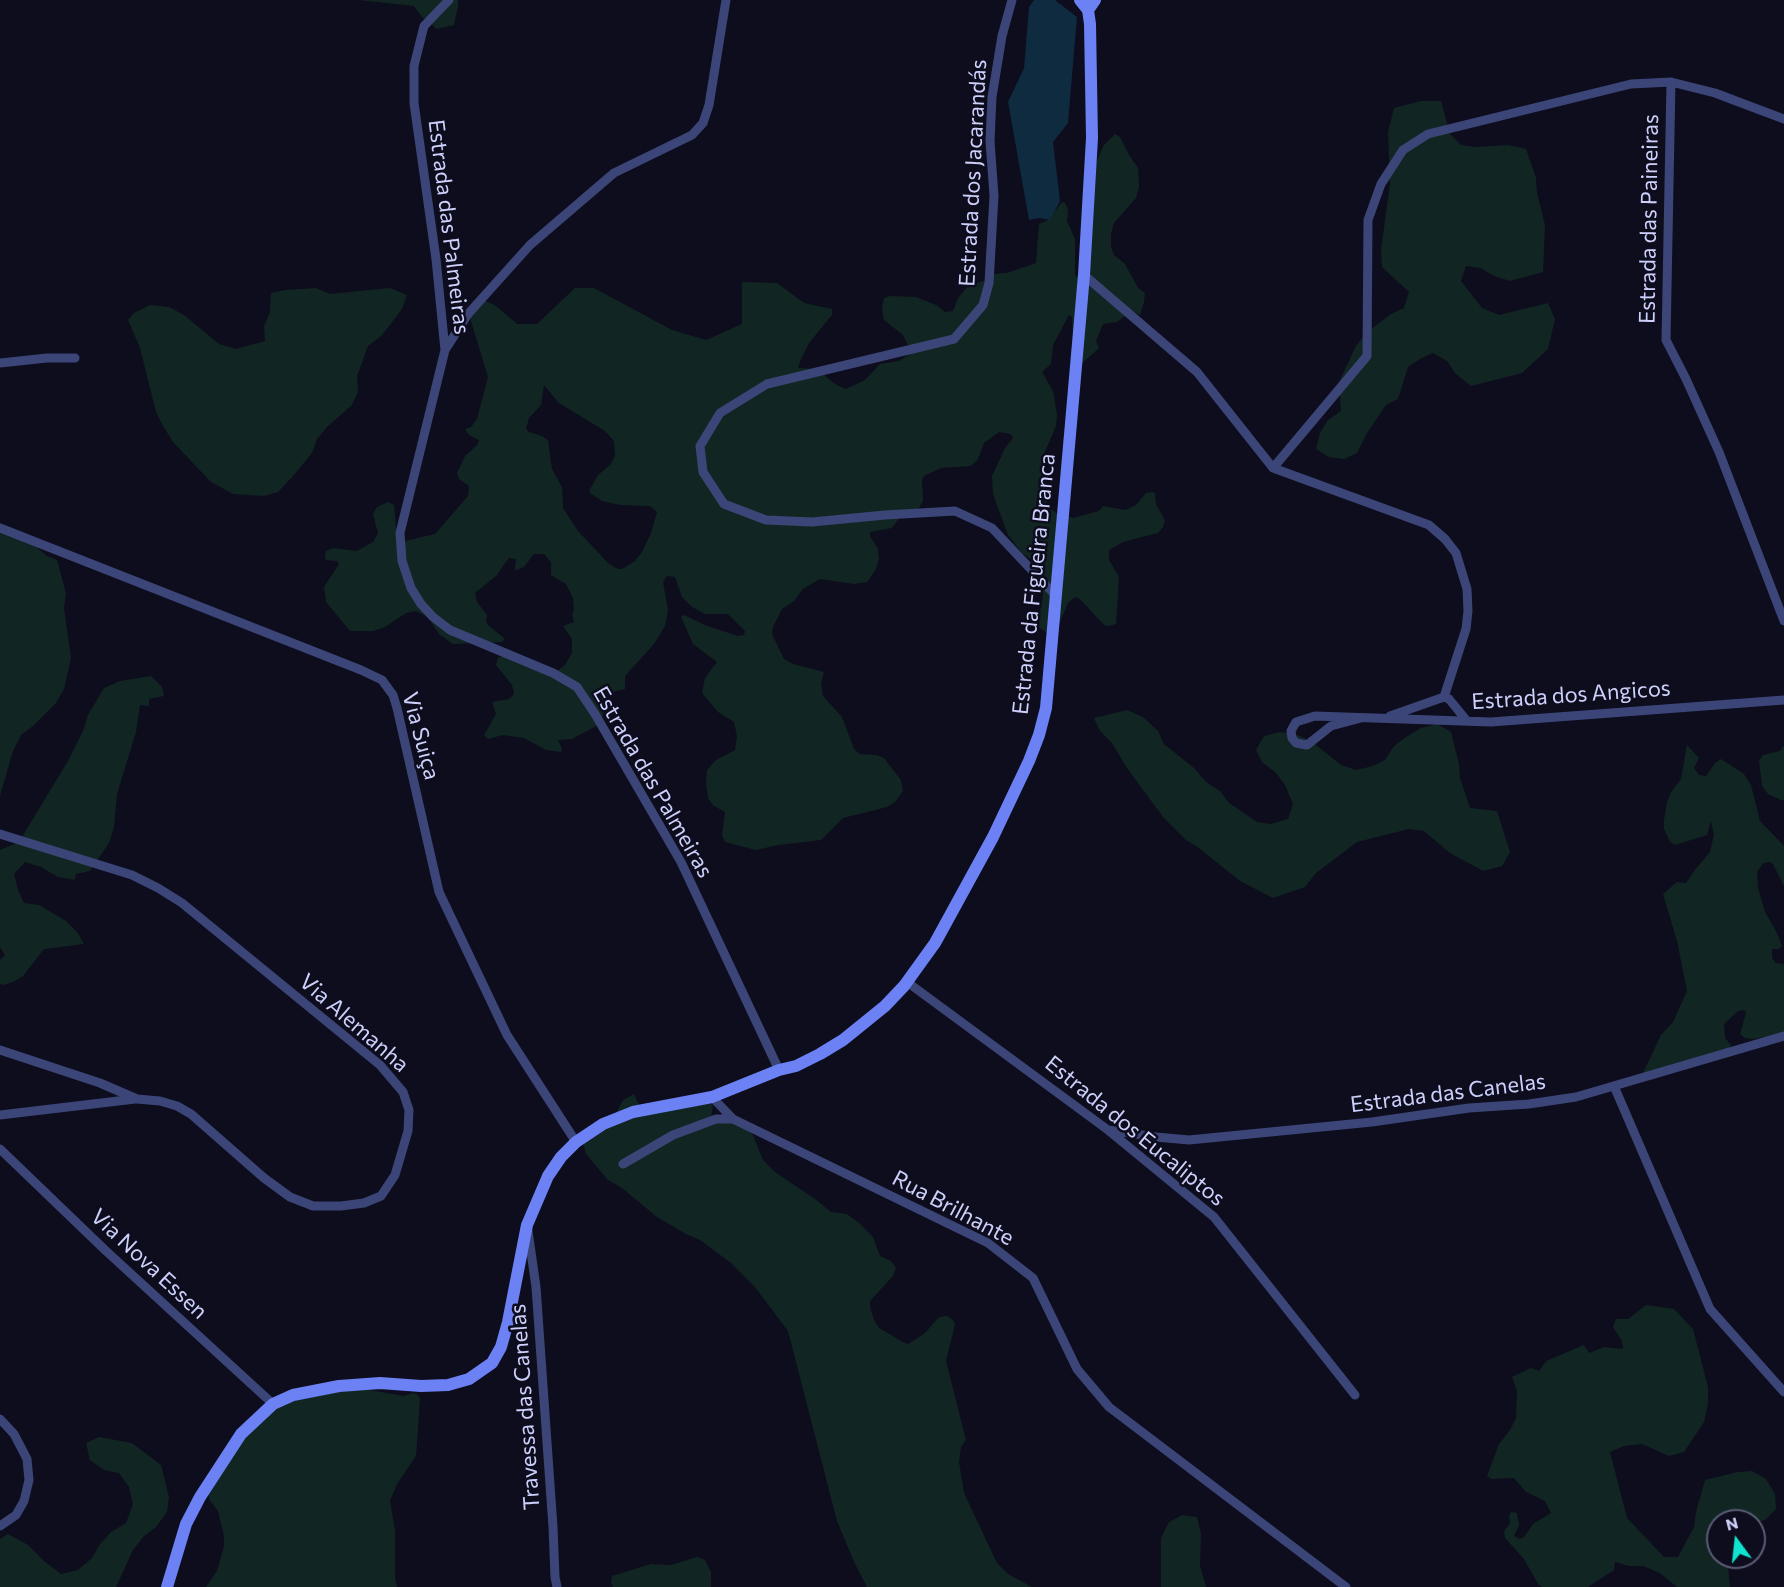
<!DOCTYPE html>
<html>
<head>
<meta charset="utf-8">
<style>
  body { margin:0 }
  #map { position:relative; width:1784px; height:1587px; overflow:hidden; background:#0d0d1d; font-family:Commissioner,sans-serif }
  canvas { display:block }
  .north { position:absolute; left:1706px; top:1509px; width:60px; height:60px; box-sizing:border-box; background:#0d0d1d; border:2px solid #5a5b76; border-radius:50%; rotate:345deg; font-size:16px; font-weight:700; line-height:24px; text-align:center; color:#cdd0fb }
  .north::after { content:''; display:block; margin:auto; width:21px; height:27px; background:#11e3d1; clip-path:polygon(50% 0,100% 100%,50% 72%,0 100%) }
</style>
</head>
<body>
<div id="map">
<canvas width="1784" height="1587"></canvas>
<div class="north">N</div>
</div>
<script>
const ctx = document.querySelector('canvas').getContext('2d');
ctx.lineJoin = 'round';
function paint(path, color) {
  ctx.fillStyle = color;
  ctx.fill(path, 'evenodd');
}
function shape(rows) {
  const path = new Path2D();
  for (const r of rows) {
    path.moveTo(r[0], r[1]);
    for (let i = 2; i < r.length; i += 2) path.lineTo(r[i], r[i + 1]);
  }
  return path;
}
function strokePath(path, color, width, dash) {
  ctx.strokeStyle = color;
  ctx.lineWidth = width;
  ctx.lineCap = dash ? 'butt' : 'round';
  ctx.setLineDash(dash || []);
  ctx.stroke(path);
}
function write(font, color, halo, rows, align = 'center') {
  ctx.font = font + ' Commissioner,sans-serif';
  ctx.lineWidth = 5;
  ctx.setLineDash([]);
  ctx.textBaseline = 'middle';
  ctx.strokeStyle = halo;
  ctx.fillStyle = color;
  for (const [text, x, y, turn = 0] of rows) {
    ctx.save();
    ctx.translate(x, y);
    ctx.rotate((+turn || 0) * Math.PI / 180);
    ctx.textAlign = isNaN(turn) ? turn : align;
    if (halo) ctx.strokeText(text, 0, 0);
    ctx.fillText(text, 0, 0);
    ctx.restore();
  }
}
paint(shape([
  [359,0,458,0,458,6,454,25,437,29,423,18,414,6],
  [1421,101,1441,101,1450,134,1461,145,1476,147,1508,145,1526,149,1536,178,1537,193,1545,225,1543,272,1510,281,1494,276,1481,268,1466,266,1461,281,1482,308,1499,315,1548,303,1555,319,1548,349,1522,373,1471,386,1455,373,1447,361,1433,353,1420,359,1408,367,1398,399,1386,405,1367,433,1357,453,1344,459,1329,457,1316,449,1320,433,1328,420,1341,411,1339,382,1356,346,1367,332,1391,314,1404,308,1409,292,1382,267,1381,250,1390,184,1388,132,1394,108],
  [1115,134,1120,137,1129,155,1138,168,1139,187,1136,198,1114,223,1111,234,1111,247,1114,255,1125,264,1138,288,1145,293,1144,302,1140,315,1132,311,1117,322,1103,324,1096,341,1099,348,1078,367,1074,357,1072,317,1069,315,1053,345,1051,364,1042,372,1053,391,1057,415,1056,426,1044,454,1043,488,1049,509,1056,512,1057,515,1059,513,1073,518,1099,511,1103,506,1126,510,1136,505,1146,493,1152,492,1155,493,1156,504,1165,520,1163,527,1158,533,1123,542,1109,550,1109,560,1119,577,1116,624,1109,626,1104,625,1080,599,1075,597,1068,603,1055,634,1049,634,1036,626,1036,620,1041,608,1043,594,1041,573,1036,563,1022,553,1008,535,993,494,992,476,1005,448,1013,438,1011,434,999,432,984,443,978,459,971,466,941,468,924,476,922,481,923,501,914,517,900,517,892,528,870,532,870,536,878,549,879,559,876,569,867,582,854,584,820,579,803,589,794,601,782,609,773,627,772,634,784,659,793,664,824,672,821,684,823,696,842,717,854,749,860,754,876,755,884,758,901,780,903,791,895,802,887,807,843,818,821,840,778,845,756,850,725,842,722,835,725,812,714,806,708,798,706,782,707,770,716,760,735,750,737,736,734,722,718,712,702,693,705,678,717,662,693,644,681,617,684,615,707,626,738,636,744,635,745,631,728,614,705,614,692,607,682,597,675,577,667,576,663,582,668,610,665,626,654,644,625,676,625,689,616,691,609,696,602,718,596,726,572,739,558,740,562,749,561,752,546,750,524,738,503,735,488,739,484,735,496,714,492,702,509,699,514,694,512,685,496,665,498,658,504,655,557,671,565,665,572,653,572,639,563,626,574,622,572,615,574,609,573,598,566,584,551,575,551,562,544,554,534,554,524,567,517,570,515,570,516,559,509,558,496,576,475,593,477,602,487,615,486,621,488,625,505,639,502,642,453,644,439,634,428,617,416,611,406,613,385,627,373,631,350,631,326,602,324,587,339,564,337,561,326,560,325,556,326,551,333,548,357,551,373,542,378,533,373,514,377,507,388,502,394,505,397,538,401,542,435,534,468,496,469,486,459,479,457,473,465,456,477,445,479,440,469,435,465,429,471,427,477,419,488,377,471,321,471,313,478,303,486,301,496,306,517,324,537,324,575,288,594,288,672,330,706,340,742,324,742,282,777,283,804,303,832,309,832,315,809,343,801,359,798,368,817,369,835,384,846,389,865,380,880,364,899,361,912,353,903,335,884,320,882,309,884,298,890,296,916,297,936,305,945,312,953,311,958,298,968,286,986,280,993,274,1007,273,1036,263,1039,224,1048,220,1062,202,1065,203,1068,209,1067,221,1075,239,1075,275,1077,278,1082,259,1092,171,1104,145],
  [544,385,559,403,605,431,614,441,615,456,610,465,598,475,590,489,590,493,602,501,620,505,650,506,657,512,651,533,642,552,635,561,622,569,618,569,609,564,578,531,563,508,562,487,552,469,548,440,542,436,529,432,526,429,529,418,541,405],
  [316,288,330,294,390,288,407,295,402,309,390,325,381,336,368,346,357,376,358,392,352,405,327,427,317,439,312,453,293,476,278,492,264,496,233,494,211,482,173,442,163,426,156,412,140,348,128,320,134,313,150,305,169,307,184,315,219,344,236,349,265,341,264,326,270,312,271,293,285,290],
  [0,523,26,539,47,556,57,560,66,593,64,608,71,658,64,689,56,703,33,726,21,735,13,751,0,796],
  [151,676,162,687,164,696,149,699,149,706,140,705,136,732,117,794,114,827,109,843,90,871,76,874,75,880,58,877,41,867,25,862,14,874,18,890,24,903,39,905,66,921,78,933,84,944,44,949,23,976,13,982,3,985,0,984,0,960,5,955,0,947,0,850,19,842,68,761,83,731,88,715,104,688,120,681],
  [1127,710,1143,717,1158,731,1164,744,1194,768,1206,782,1220,791,1229,803,1257,822,1271,824,1288,819,1293,804,1285,785,1276,773,1262,762,1256,750,1264,736,1280,732,1295,734,1311,741,1341,765,1356,770,1373,766,1385,760,1394,746,1406,737,1421,728,1437,724,1451,732,1459,764,1460,778,1470,808,1497,811,1510,852,1502,866,1483,871,1450,853,1424,831,1409,829,1357,842,1316,873,1305,887,1273,898,1240,881,1199,848,1186,840,1163,817,1127,768,1112,743,1100,731,1094,718],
  [1687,745,1699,758,1694,768,1699,775,1706,776,1715,763,1721,759,1744,774,1751,785,1760,821,1784,846,1784,886,1773,864,1769,862,1763,863,1757,872,1758,888,1765,912,1777,933,1782,946,1779,949,1772,949,1772,958,1776,963,1784,964,1784,1034,1753,1039,1745,1038,1740,1034,1746,1013,1744,1010,1738,1011,1724,1024,1725,1038,1731,1045,1729,1050,1651,1080,1647,1080,1643,1073,1661,1035,1673,1022,1687,991,1677,941,1663,894,1677,882,1686,883,1694,871,1710,852,1714,835,1711,821,1707,835,1675,845,1670,842,1664,829,1664,820,1667,802,1671,792,1681,779],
  [1784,745,1784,800,1781,800,1768,794,1762,786,1759,761,1763,755,1780,751],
  [634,1094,639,1105,710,1103,713,1106,711,1117,735,1122,747,1128,753,1135,763,1160,775,1172,815,1199,831,1212,847,1214,859,1223,873,1237,880,1256,891,1261,896,1268,893,1276,870,1301,870,1307,874,1320,879,1328,903,1342,908,1344,924,1334,939,1317,947,1316,953,1320,955,1324,946,1361,966,1440,961,1447,959,1462,964,1493,997,1563,1008,1574,1032,1587,867,1587,855,1564,837,1521,788,1331,755,1287,731,1263,700,1240,686,1234,657,1217,622,1188,608,1180,586,1154,583,1142,614,1117,623,1100],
  [1646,1305,1674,1309,1693,1329,1708,1387,1708,1403,1704,1422,1684,1452,1669,1456,1642,1444,1624,1446,1610,1452,1627,1518,1664,1557,1678,1557,1694,1527,1696,1512,1705,1480,1738,1472,1752,1471,1766,1479,1775,1494,1776,1509,1765,1520,1754,1523,1754,1521,1718,1521,1718,1557,1729,1557,1728,1567,1730,1587,1677,1587,1660,1573,1643,1566,1629,1566,1615,1562,1614,1570,1588,1587,1542,1587,1538,1584,1524,1559,1505,1538,1504,1531,1510,1523,1509,1516,1511,1512,1517,1513,1519,1525,1514,1536,1520,1539,1524,1537,1533,1524,1551,1513,1545,1501,1526,1492,1514,1478,1492,1479,1487,1476,1499,1444,1510,1430,1516,1418,1517,1391,1512,1377,1531,1368,1539,1371,1546,1361,1584,1345,1589,1353,1604,1347,1623,1349,1622,1341,1613,1327,1616,1319,1628,1319],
  [358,1388,404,1396,413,1393,418,1395,420,1399,416,1456,397,1484,390,1501,395,1531,395,1578,397,1587,206,1587,217,1571,224,1546,224,1536,218,1511,209,1499,209,1492,220,1465,270,1405],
  [99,1437,132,1443,161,1465,169,1497,167,1512,156,1527,144,1536,133,1550,116,1587,0,1587,0,1539,8,1534,28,1545,44,1561,61,1574,78,1570,92,1558,100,1544,111,1532,126,1523,133,1504,129,1487,119,1473,104,1470,90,1460,86,1443],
  [1182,1515,1197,1517,1201,1534,1200,1566,1206,1587,1161,1587,1161,1538,1169,1522],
  [697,1557,705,1560,711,1572,711,1587,613,1587,611,1582,612,1576,651,1564,671,1565]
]), '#112622');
paint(shape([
  [1034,0,1055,0,1077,17,1068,123,1053,142,1060,201,1050,220,1040,218,1029,220,1008,102,1024,68,1029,7]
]), '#0f2b3f');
strokePath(shape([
  [449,0,424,26,414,66,414,103,436,259,445,350,400,533,402,561,411,588,421,604,433,617,450,630,553,673,577,687,595,714,681,862,779,1070],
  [1012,0,1002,36,992,97,990,141,994,196,989,283,983,305,954,339,767,384,720,413,700,446,703,472,724,504,766,520,812,522,885,515,955,511,992,528,1056,596],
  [1671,82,1666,340,1686,379,1719,452,1784,621],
  [1084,275,1197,372,1273,468,1429,525,1445,539,1456,553,1467,589,1468,611,1466,629,1444,697],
  [445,350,468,314,530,245,614,173,692,135,703,123,709,105,726,0],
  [0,363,47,358,75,358],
  [1273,468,1367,356,1368,220,1381,184,1403,150,1428,134,1631,84,1671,82,1715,93,1784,119],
  [0,528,361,670,382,680,393,695,397,708,439,892,507,1035,576,1142],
  [1444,697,1449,699,1467,721],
  [1390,716,1444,697],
  [1361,718,1331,726,1307,745,1296,743,1292,738,1291,731,1296,722,1315,716,1491,722,1784,700],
  [0,834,132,875,158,888,182,903,380,1065,403,1092,409,1110,408,1131,395,1175,381,1196,364,1203,341,1206,313,1206,290,1197,264,1178,191,1114,177,1106,160,1101,137,1099,100,1083,0,1050],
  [907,982,1108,1130,1214,1217,1355,1395],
  [1614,1086,1710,1309,1784,1392],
  [712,1097,733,1119,988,1243,1033,1278,1077,1369,1109,1407,1346,1587],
  [0,1115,135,1099],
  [1108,1130,1156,1137,1189,1140,1372,1122,1469,1108,1529,1104,1576,1097,1784,1036],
  [0,1149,105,1250,273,1404],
  [623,1164,673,1135,716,1119,733,1119],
  [528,1231,536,1287,553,1527,555,1577,557,1587],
  [0,1419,14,1434,27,1459,29,1480,24,1501,16,1515,0,1526]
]), '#3c4578', 9);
strokePath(shape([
  [1088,10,1095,0],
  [167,1587,186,1524,200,1497,241,1434,273,1404,293,1395,339,1386,380,1383,421,1386,448,1385,469,1379,492,1363,501,1347,508,1322,527,1225,548,1176,561,1157,576,1142,603,1124,633,1112,712,1097,779,1070,796,1066,820,1054,843,1040,885,1006,904,986,935,943,993,837,1029,761,1039,735,1046,708,1084,275,1092,138,1090,24,1088,10,1080,0]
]), '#6c81f4', 12);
write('22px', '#cdd0fb', '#0d0d1d', [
  ["Estrada dos Jacarandás",973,173,-87],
  ["Estrada das Paineiras",1649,219,-89],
  ["Estrada das Palmeiras",449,227,83],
  ["Estrada da Figueira Branca",1034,584,-84],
  ["Estrada dos Angicos",1571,695,-4],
  ["Via Suiça",421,736,75],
  ["Estrada das Palmeiras",653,782,60],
  ["Via Alemanha",354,1023,41],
  ["Estrada das Canelas",1448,1093,-7],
  ["Estrada dos Eucaliptos",1135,1131,39],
  ["Rua Brilhante",953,1208,28],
  ["Via Nova Essen",149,1264,43],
  ["Travessa das Canelas",525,1407,-94]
]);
</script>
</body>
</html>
